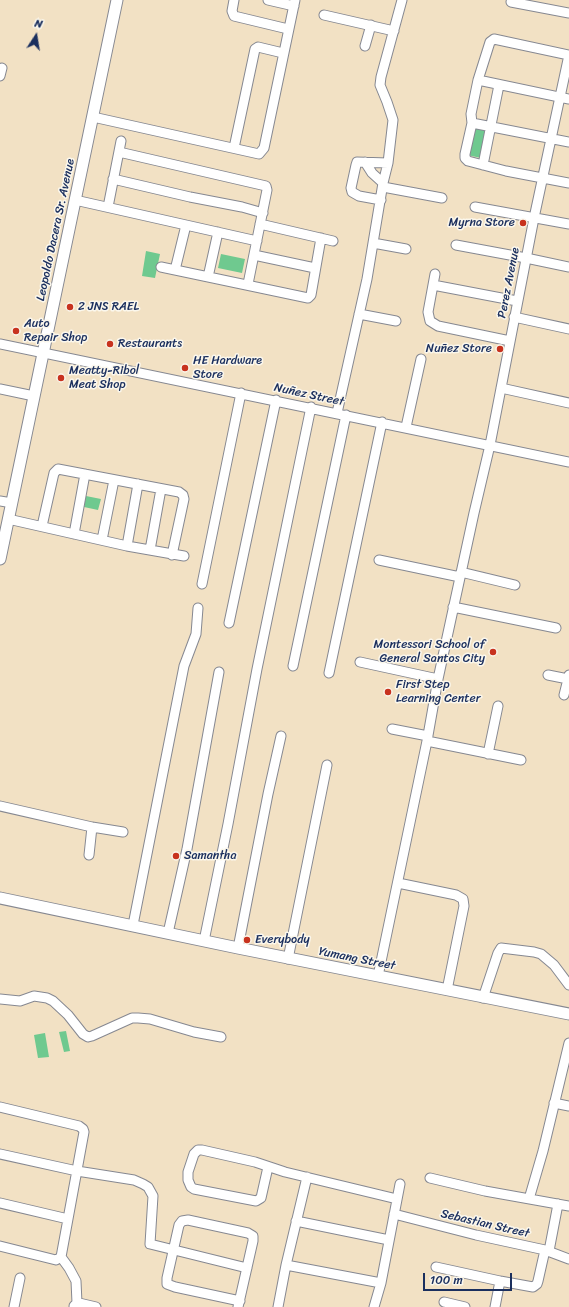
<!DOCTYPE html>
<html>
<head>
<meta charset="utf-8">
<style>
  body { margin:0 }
  #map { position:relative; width:569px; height:1307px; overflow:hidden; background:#f2e1c4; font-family:Sriracha,sans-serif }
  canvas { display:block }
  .north { position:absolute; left:16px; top:16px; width:40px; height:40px; -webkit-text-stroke:3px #fbf7ec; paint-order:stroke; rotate:12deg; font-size:11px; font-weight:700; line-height:16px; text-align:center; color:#1b2f5e }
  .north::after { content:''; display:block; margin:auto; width:14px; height:18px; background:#1b2f5e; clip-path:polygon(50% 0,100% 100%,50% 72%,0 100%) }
  .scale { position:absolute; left:423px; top:1273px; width:89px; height:18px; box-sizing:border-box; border:2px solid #1b2f5e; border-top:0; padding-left:5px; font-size:12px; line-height:14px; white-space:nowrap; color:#1b2f5e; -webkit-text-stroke:3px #fbf7ec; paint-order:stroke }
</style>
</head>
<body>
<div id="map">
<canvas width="569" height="1307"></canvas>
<div class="north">N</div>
<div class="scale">100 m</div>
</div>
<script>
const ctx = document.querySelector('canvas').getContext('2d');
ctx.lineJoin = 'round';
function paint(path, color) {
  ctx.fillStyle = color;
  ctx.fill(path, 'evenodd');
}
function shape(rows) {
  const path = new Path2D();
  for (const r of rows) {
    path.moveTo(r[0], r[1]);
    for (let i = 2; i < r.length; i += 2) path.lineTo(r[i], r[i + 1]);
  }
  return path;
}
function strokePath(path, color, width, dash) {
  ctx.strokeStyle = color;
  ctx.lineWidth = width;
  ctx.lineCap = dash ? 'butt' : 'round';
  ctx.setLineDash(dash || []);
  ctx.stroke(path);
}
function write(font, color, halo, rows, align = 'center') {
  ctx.font = font + ' Sriracha,sans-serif';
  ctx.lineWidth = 3;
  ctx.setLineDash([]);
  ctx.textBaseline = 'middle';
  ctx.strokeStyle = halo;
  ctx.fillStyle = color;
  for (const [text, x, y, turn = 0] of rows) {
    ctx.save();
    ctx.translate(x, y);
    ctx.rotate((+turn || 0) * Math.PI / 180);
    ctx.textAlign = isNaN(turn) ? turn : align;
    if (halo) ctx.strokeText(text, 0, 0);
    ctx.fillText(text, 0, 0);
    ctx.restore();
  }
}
paint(shape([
  [474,126,488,130,481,158,467,155],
  [146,251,160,254,155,278,142,276],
  [221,254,245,259,242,273,218,268],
  [86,496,101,499,98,510,84,507],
  [66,1031,70,1051,64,1052,59,1032],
  [45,1033,49,1057,38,1058,34,1035]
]), '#6fc98f');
const minor = shape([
  [234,0,232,11,234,16,288,29],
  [268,0,294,6],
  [511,2,569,13],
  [324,15,394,31],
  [365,46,371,25],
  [569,55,494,39,490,42,478,80,471,114,472,123,465,154,465,158,468,161,506,171,569,183],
  [0,76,2,68],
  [478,80,569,99],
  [93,117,259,154,264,148,295,0],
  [472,123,569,142],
  [234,148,255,49,258,47,283,53],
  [119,152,266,186,267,190,248,284],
  [365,162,372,173,383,183],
  [483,165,499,85],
  [113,179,190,197,242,207,263,213],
  [383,187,442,198],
  [75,200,257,241],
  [381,200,359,196,352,192,351,188,356,165,357,162,388,163],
  [108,207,121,141],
  [475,207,569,224],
  [260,224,333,241],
  [373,243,406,249],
  [456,245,526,258,569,267],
  [254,255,315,268],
  [161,267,308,298,311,295,321,238],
  [175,270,186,225],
  [435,274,428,312,430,321,438,326,510,341],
  [208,277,218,232],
  [433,285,517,301],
  [359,314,396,321],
  [514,317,569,329],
  [0,344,569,462],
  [501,388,569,403],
  [0,389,34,396],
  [337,413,367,279,383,183,388,163,393,120,387,102,380,85,381,77,402,0],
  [406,427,421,359],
  [0,501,12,503],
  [8,519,127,546,184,556],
  [42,526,54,473,58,469,179,492,183,495,184,499,172,555],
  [74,534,85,474],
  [102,540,114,480],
  [127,546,138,484],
  [150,550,161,489],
  [379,560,460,577],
  [461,572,515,585],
  [202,584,241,393],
  [453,607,556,628],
  [229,623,276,400],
  [360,662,438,679],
  [293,666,346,415],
  [329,673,382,422],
  [548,675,568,679],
  [564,695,569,675],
  [392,729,428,736],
  [427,741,521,760],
  [488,754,498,706],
  [0,806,92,827,123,832],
  [89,855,92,827],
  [398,883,456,895,463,899,464,906,447,990],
  [133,925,184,666,196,634,198,608],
  [168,933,187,849,219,672],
  [204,941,228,824,257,669,311,407],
  [238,948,268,794,281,736],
  [288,959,327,765],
  [378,976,427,741,438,679,474,513,490,445,534,218,569,55],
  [483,998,498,953,501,948,534,952,541,954,554,965,569,985],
  [0,999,20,1001,34,996,47,998,53,1001,68,1015,83,1034,88,1037,92,1036,132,1018,138,1018,150,1019,194,1032,221,1037],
  [554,1103,569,1106],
  [0,1107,79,1126,83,1129,84,1132,61,1257,56,1260,0,1246],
  [0,1154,77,1171,134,1180,143,1184,148,1187,153,1196,150,1244,247,1268],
  [268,1167,261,1198,256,1201,194,1189,191,1187,188,1180,188,1172,194,1154,198,1150,202,1150,255,1162,285,1172,397,1199],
  [430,1178,485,1191,569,1206],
  [529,1199,543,1151,569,1043],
  [0,1203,68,1219],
  [394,1214,476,1235,545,1250,569,1259],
  [296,1221,389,1240],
  [549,1251,558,1204],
  [61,1257,69,1268,76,1281,77,1303],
  [286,1265,381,1283],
  [436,1267,500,1281,533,1287,537,1284,538,1281,545,1250],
  [444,1302,465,1307],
  [74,1306,77,1303,79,1303,96,1307],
  [14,1307,20,1278],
  [238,1307,253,1241,253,1236,248,1233,188,1220,182,1221,179,1225,167,1278,167,1284,175,1287,240,1301],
  [278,1307,286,1265,307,1177],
  [374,1307,381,1283,400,1184],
  [495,1307,500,1281]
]);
const major = shape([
  [0,559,117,0],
  [0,898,238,948,569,1014]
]);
strokePath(minor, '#868891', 11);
strokePath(major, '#868891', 13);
strokePath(minor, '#fff', 9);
strokePath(major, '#fff', 11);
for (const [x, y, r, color] of [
  [523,223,4,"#c8321e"],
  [70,307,4,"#c8321e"],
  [16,331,4,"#c8321e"],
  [110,344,4,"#c8321e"],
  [500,349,4,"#c8321e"],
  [185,368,4,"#c8321e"],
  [61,378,4,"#c8321e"],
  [493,652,4,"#c8321e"],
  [388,692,4,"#c8321e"],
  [176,856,4,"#c8321e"],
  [247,940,4,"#c8321e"]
]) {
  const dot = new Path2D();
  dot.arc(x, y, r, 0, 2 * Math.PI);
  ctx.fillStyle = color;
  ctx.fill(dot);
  strokePath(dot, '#fbf7ec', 1.5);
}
write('12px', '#1b2f5e', '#fbf7ec', [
  ["Myrna Store",515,223,"right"],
  ["2 JNS RAEL",78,307],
  ["Auto",24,324],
  ["Repair Shop",24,338],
  ["Restaurants",118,344],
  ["Nuñez Store",492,349,"right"],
  ["HE Hardware",193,361],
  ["Store",193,375],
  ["Meatty-Ribol",69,371],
  ["Meat Shop",69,385],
  ["Montessori School of",485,645,"right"],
  ["General Santos City",485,659,"right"],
  ["First Step",396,685],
  ["Learning Center",396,699],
  ["Samantha",184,856],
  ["Everybody",255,940]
], 'left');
write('12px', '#1b2f5e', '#fbf7ec', [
  ["Leopoldo Dacera Sr. Avenue",56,230,-78],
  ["Perez Avenue",509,283,-79],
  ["Nuñez Street",309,395,12],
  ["Yumang Street",357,959,11],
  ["Sebastian Street",485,1224,13]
]);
</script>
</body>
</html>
